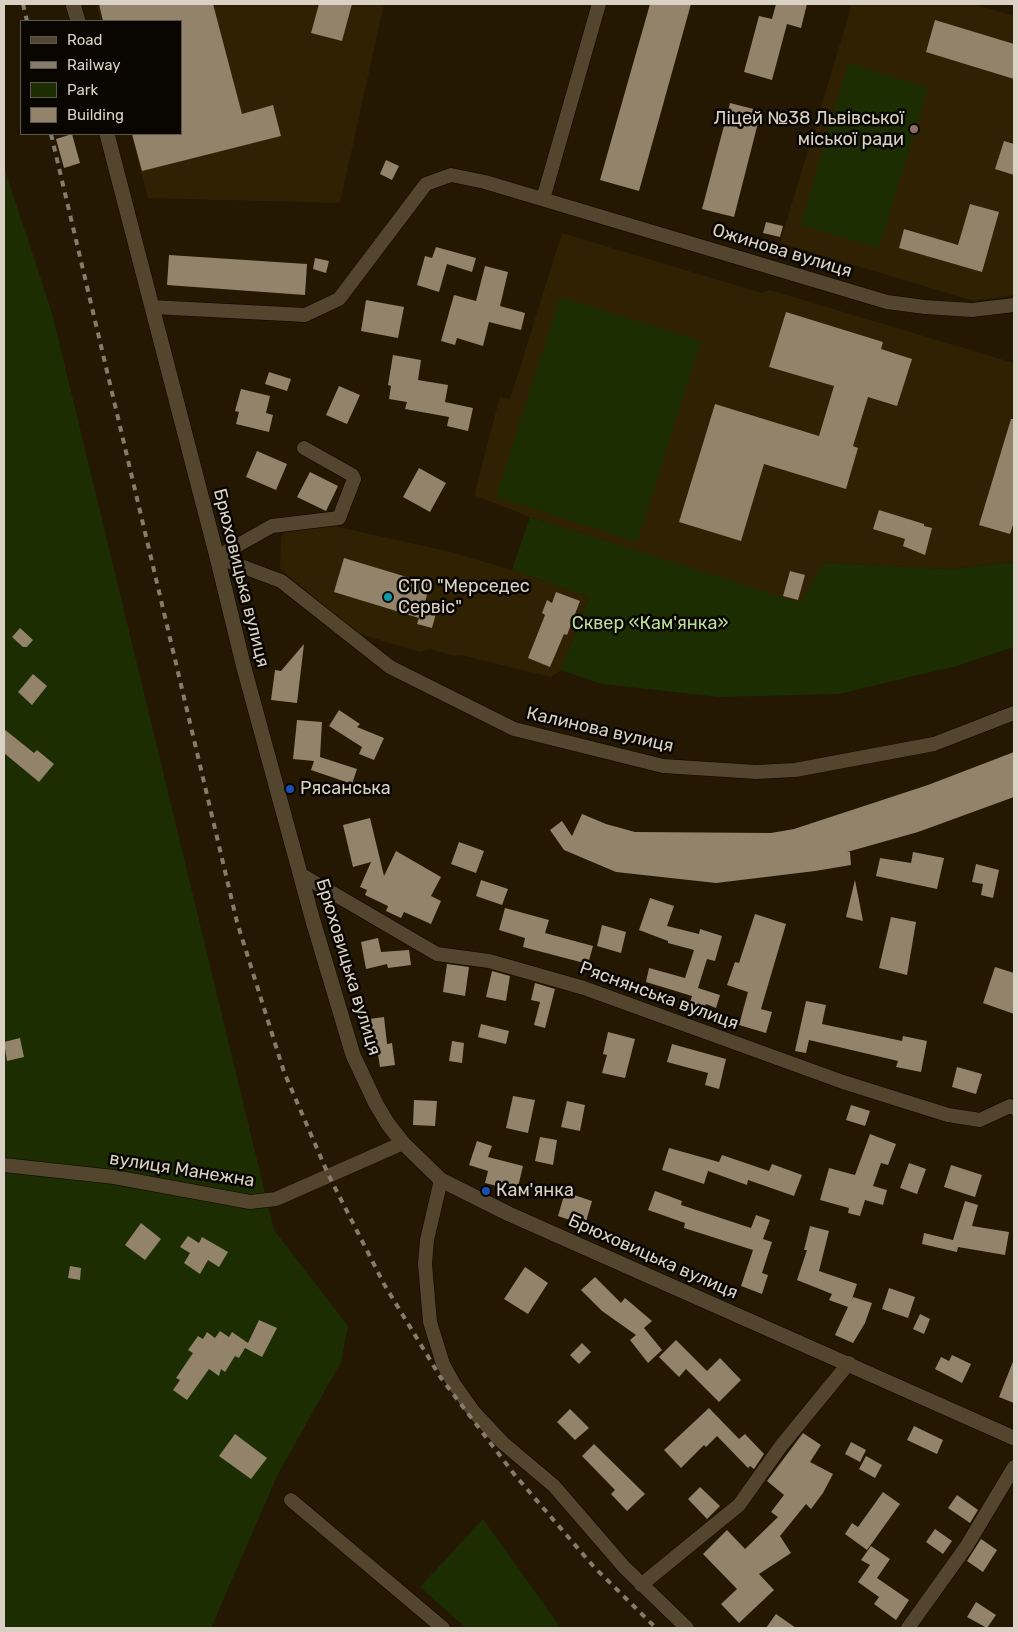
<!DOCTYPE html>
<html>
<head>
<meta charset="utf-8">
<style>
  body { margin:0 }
  #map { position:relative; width:1018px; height:1632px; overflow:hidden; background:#241803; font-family:Rubik,sans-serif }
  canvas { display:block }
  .frame { position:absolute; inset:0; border:5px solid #d9d1c3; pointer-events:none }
  .legend { position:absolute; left:20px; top:20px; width:162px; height:115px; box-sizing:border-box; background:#090501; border:1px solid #5c574f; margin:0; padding:6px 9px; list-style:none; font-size:15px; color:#d9d1c3 }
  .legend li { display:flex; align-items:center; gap:10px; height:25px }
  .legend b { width:25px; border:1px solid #5c574f }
</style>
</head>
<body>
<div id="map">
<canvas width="1018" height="1632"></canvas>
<div class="frame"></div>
<ul class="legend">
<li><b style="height:6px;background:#53452e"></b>Road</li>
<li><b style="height:6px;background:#867c6b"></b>Railway</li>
<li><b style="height:14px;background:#1c2d01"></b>Park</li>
<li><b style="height:14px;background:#92836a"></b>Building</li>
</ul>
</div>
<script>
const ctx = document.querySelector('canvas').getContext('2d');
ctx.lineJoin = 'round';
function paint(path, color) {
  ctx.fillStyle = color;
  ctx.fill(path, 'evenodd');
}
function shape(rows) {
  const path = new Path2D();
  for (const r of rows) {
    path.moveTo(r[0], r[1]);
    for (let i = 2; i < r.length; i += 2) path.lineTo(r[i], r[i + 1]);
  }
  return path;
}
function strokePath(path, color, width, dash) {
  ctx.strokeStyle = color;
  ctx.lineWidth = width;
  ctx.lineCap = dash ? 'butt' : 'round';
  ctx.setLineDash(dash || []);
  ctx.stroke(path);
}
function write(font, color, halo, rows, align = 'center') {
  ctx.font = font + ' Rubik,sans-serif';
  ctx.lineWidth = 5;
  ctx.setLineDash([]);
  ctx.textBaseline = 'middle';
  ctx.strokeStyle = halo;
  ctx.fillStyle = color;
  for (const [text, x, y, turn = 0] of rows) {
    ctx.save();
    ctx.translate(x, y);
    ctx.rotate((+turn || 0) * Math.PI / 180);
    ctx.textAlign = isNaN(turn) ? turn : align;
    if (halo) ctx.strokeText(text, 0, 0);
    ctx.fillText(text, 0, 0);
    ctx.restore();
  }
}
paint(shape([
  [96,4,384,4,340,203,148,198,131,134,181,134,181,21,101,21],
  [852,4,972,4,1014,16,1014,295,974,301,780,243],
  [562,233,762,293,770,290,1014,363,1014,562,950,569,823,563,801,604,530,517,474,495,500,397,510,399],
  [334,526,447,551,512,570,589,597,561,670,551,677,461,655,454,656,430,649,420,652,356,633,280,569,281,537,285,532]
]), '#302102');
paint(shape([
  [848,63,928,88,879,248,801,225],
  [4,167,52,313,274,1230,348,1326,341,1362,278,1474,211,1628,4,1628],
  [560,297,701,341,637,542,496,497],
  [530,517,801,603,823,563,950,569,1014,562,1014,647,956,666,839,694,719,697,602,684,561,670,589,597,512,570],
  [483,1519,561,1628,466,1628,420,1587]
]), '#1c2d01');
paint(shape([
  [99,4,213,4,242,114,273,105,281,136,142,171,132,134,181,134,181,21,103,21],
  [319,4,352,4,342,41,311,33],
  [650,4,691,4,639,191,600,180],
  [776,4,807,4,801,28,787,24,772,80,744,72,759,16,772,19],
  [935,20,1014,44,1014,79,926,52],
  [730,103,761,111,734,217,702,209],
  [72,134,80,163,64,168,56,139],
  [1004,141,1014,144,1014,175,995,169],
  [386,160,399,166,392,180,380,174],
  [970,204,999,212,982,272,899,248,904,229,958,245],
  [766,222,783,226,780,237,763,233],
  [436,247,476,258,472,272,447,264,439,292,417,285,425,256,432,258],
  [169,255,307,264,305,295,167,285],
  [315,258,329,261,326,273,313,269],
  [485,266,508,272,500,306,525,313,521,330,489,322,483,346,457,338,455,345,441,341,454,295,476,301],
  [366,300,404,307,398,338,361,331],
  [786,312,883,342,881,349,912,359,897,406,868,397,853,446,858,448,846,489,764,464,741,541,679,522,715,404,819,436,834,386,769,367],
  [393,355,421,360,418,380,448,385,445,402,473,408,468,431,447,426,449,417,405,409,407,402,389,399,391,386,388,385],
  [269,372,291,379,287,391,265,384],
  [339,386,360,395,347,424,326,415],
  [241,389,270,396,266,413,273,415,269,432,236,424,239,412,235,411],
  [1011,419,1014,419,1014,522,1010,534,979,525],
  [257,451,287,464,276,490,246,477],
  [419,468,446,483,430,512,403,497],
  [310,472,338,486,326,511,297,497],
  [879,510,924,524,924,526,932,528,925,555,903,546,905,539,873,529],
  [344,558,430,584,425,602,438,606,432,628,417,624,419,618,334,592],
  [790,571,805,575,798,600,783,596],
  [556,592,580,601,567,635,564,634,550,667,528,658,545,615,542,613,547,600,552,603],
  [20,628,33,640,27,647,23,647,12,637],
  [304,644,297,703,271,700,275,670,281,671],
  [33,674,47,686,32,705,18,692],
  [339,710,360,724,357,727,384,738,374,760,359,754,362,747,329,726],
  [297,720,322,722,320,757,357,769,352,784,311,770,314,761,293,759],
  [4,729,34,753,37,750,54,764,39,782,4,753],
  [1014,752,1014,797,918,832,847,852,850,852,851,865,815,871,716,883,616,872,564,850,550,830,562,821,572,836,582,814,606,824,635,832,771,833,794,829,928,785],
  [370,818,384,876,396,851,441,877,431,896,441,901,431,924,404,912,401,918,386,911,388,906,365,895,367,890,360,887,371,862,353,867,343,825],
  [459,842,484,851,476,873,451,864],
  [913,852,944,858,937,889,876,876,880,858,911,863],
  [976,864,999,870,993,898,981,895,983,884,972,882],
  [481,880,508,889,502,905,476,896],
  [855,880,863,921,846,917],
  [650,898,674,906,667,926,699,934,700,929,722,936,715,961,707,959,698,988,720,995,716,1008,706,1004,703,1013,688,1009,692,996,646,982,649,968,685,978,694,950,668,943,668,941,639,930],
  [505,908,549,920,545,933,593,946,588,964,523,947,525,938,499,930],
  [755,914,786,924,761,1009,772,1012,766,1033,739,1025,748,992,727,985,735,962,739,963],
  [891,917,916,922,907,975,879,968],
  [602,925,626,932,621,953,597,946],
  [378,938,381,952,409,950,411,965,388,968,387,964,366,969,361,942],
  [447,964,469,967,465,996,443,992],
  [995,967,1014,973,1014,1014,983,1003],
  [492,971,510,976,506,1001,486,997],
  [535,983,555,989,545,1028,534,1025,540,1002,531,1000],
  [806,1001,826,1005,822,1024,902,1041,903,1036,927,1041,921,1072,896,1067,898,1061,809,1040,806,1053,795,1051],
  [384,1017,387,1044,392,1043,395,1065,380,1067,377,1048,373,1048,369,1019],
  [481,1024,509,1031,506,1044,478,1037],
  [608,1032,635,1039,625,1078,602,1073,607,1055,603,1054],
  [20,1038,24,1057,7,1061,4,1042],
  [452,1041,464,1043,462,1063,449,1061],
  [672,1044,726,1059,719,1089,705,1085,708,1073,667,1062],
  [957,1067,982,1074,976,1094,952,1087],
  [513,1096,535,1100,528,1133,506,1128],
  [414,1100,437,1101,435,1126,413,1125],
  [567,1101,585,1105,580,1131,561,1127],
  [851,1105,870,1111,865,1126,846,1120],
  [870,1134,896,1144,888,1165,881,1163,873,1186,887,1190,883,1205,865,1200,860,1216,848,1213,849,1208,820,1200,829,1168,855,1175],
  [540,1137,557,1140,553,1165,535,1161],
  [477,1141,492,1146,488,1157,523,1166,517,1191,485,1183,488,1171,469,1165],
  [669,1148,719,1162,722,1155,769,1171,772,1164,802,1175,794,1196,748,1180,747,1185,708,1171,704,1184,662,1170],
  [909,1163,926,1169,917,1194,900,1188],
  [951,1165,982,1175,975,1197,944,1187],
  [655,1191,682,1201,681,1205,751,1228,756,1215,770,1220,763,1239,772,1242,762,1273,768,1275,762,1294,741,1286,753,1250,684,1228,685,1223,648,1210],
  [565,1192,592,1201,585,1225,558,1216],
  [965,1201,978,1205,972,1226,1009,1232,1005,1255,958,1247,957,1252,922,1244,924,1233,953,1240],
  [141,1223,161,1239,145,1260,125,1245],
  [810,1226,829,1231,819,1271,857,1284,851,1302,853,1297,872,1303,865,1323,853,1343,835,1335,848,1307,829,1300,832,1294,797,1280,807,1250,804,1250],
  [188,1236,199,1243,202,1237,228,1252,219,1267,208,1260,200,1274,184,1263,190,1253,180,1247],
  [70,1266,81,1268,80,1280,68,1278],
  [525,1267,548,1283,528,1314,504,1299],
  [595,1277,621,1303,625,1298,652,1321,644,1328,662,1350,648,1363,630,1340,636,1335,602,1311,581,1290],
  [889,1288,915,1297,908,1318,882,1309],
  [920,1314,930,1319,924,1334,913,1329],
  [259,1320,277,1328,262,1357,245,1348,239,1358,235,1356,225,1372,221,1369,219,1376,209,1369,187,1400,173,1390,180,1380,176,1378,193,1353,188,1350,198,1336,203,1339,207,1332,215,1338,220,1331,229,1337,232,1332,248,1343],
  [676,1340,707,1371,720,1358,741,1380,719,1402,686,1369,679,1377,659,1357],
  [582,1343,591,1352,579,1364,570,1355],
  [952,1355,971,1364,962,1383,935,1369,941,1357,949,1361],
  [1014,1359,1014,1403,999,1397],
  [709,1408,739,1439,745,1434,764,1454,754,1469,750,1466,748,1468,717,1436,706,1447,704,1445,681,1468,664,1450],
  [570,1409,589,1428,575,1440,557,1422],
  [914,1426,943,1440,937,1454,907,1440],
  [803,1433,821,1445,810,1462,833,1474,823,1493,811,1509,806,1504,780,1536,791,1553,759,1574,774,1590,739,1623,721,1604,737,1589,703,1554,727,1530,745,1549,778,1517,771,1512,784,1495,767,1481],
  [235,1434,267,1458,251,1479,219,1456],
  [851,1442,866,1450,860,1462,845,1454],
  [594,1444,645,1494,627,1511,611,1494,615,1490,582,1456],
  [866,1456,882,1465,875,1478,859,1469],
  [700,1487,720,1506,707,1519,688,1499],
  [883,1492,900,1504,867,1550,845,1534,852,1523,858,1527],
  [957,1495,978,1510,970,1523,948,1508],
  [935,1529,952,1541,943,1554,926,1542],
  [981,1539,997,1550,983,1572,967,1561],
  [871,1546,890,1559,877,1578,909,1600,896,1620,874,1604,879,1597,858,1582,870,1565,861,1560],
  [976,1602,996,1615,987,1628,967,1617],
  [776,1614,796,1628,766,1628]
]), '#92836a');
const minor = shape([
  [543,199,599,4],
  [152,307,305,315,339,299,426,184,451,175,485,182,887,302,925,307,972,310,1014,305],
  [217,557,281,581,390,667,514,729,663,766,756,772,795,770,934,744,1014,713],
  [217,557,272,526,339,518,354,479,352,475,304,448],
  [300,874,437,954,489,961,584,988,843,1082,948,1115,980,1120,1010,1106,1014,1108],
  [4,1165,114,1177,250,1202,276,1199,403,1143],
  [441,1180,427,1240,425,1264,430,1322,443,1364,454,1384,473,1411,503,1443,554,1486,624,1567,687,1628],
  [291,1500,443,1628],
  [641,1585,739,1505,781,1446,849,1363],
  [908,1628,966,1547,1014,1467]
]);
const secondary = shape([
  [73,4,78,21],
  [107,134,217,557,244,668,313,921,353,1055,376,1104,388,1124,403,1143,441,1180,509,1214,1014,1438]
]);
strokePath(minor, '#0d0400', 15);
strokePath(secondary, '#0d0400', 16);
strokePath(minor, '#53452e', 14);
strokePath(secondary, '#53452e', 15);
strokePath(shape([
  [23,4,27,21],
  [51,134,237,922,284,1072,328,1174,384,1284,441,1378,514,1474,594,1567,656,1628]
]), '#867c6b', 4, [6, 6]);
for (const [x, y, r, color] of [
  [914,129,5,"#8d6e63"],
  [388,597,5,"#0f9aa8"],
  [290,789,5,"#1a4fb4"],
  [486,1191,5,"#1a4fb4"]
]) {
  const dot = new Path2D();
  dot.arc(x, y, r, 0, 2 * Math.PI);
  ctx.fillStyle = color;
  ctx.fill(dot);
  strokePath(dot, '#090501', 2);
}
write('18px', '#d9d1c3', '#090501', [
  ["Ліцей №38 Львівської",904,119,"right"],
  ["міської ради",904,140,"right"],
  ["СТО \"Мерседес",398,587],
  ["Сервіс\"",398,608],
  ["Рясанська",300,789],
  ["Кам'янка",496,1191]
], 'left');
write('18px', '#d9d1c3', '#090501', [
  ["Ожинова вулиця",782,251,17],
  ["Брюховицька вулиця",241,578,76],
  ["Калинова вулиця",600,730,13],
  ["Брюховицька вулиця",348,967,73],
  ["Ряснянська вулиця",659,996,20],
  ["вулиця Манежна",182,1170,9],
  ["Брюховицька вулиця",653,1257,24]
]);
write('18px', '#bcdd95', '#090501', [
  ["Сквер «Кам'янка»",650,624]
]);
</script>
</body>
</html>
